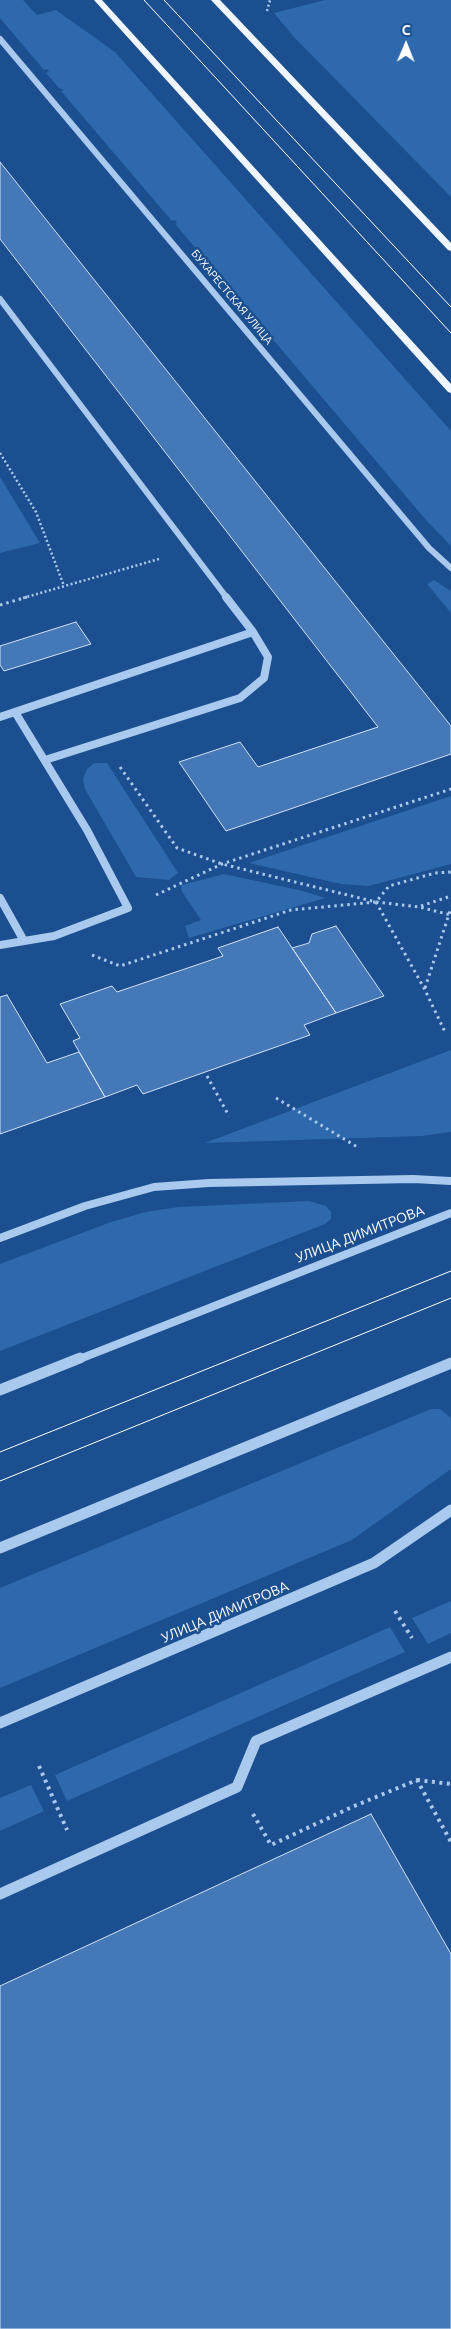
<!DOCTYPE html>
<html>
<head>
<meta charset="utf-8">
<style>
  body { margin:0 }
  #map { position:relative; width:451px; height:2329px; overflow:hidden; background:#1b4f8f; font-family:Ubuntu,sans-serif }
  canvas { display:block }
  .north { position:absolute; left:381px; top:20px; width:50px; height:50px; -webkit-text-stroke:4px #1b4f8f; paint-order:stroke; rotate:1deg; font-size:14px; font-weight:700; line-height:20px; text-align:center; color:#fff }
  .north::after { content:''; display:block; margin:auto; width:18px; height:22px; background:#fff; clip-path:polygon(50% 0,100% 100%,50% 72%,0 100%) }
</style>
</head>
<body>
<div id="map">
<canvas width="451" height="2329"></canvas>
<div class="north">С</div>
</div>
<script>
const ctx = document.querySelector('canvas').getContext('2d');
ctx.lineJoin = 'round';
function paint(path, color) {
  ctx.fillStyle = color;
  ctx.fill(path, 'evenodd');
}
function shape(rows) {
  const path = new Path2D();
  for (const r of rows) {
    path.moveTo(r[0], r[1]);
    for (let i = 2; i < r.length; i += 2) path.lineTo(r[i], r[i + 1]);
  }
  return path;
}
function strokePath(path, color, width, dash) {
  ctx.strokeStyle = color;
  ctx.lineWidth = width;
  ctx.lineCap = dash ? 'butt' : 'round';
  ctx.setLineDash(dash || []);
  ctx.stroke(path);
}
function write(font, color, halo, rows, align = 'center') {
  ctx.font = font + ' Ubuntu,sans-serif';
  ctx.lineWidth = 5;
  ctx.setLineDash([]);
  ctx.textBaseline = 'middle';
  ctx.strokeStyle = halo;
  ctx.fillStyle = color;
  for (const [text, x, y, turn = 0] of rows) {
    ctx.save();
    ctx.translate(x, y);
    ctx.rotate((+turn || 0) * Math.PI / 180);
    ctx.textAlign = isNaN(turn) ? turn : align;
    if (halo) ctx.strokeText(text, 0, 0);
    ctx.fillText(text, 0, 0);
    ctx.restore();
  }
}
paint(shape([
  [0,0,23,0,37,15,56,10,115,52,451,431,451,546,426,520,175,224,177,223,175,220,172,221,61,91,64,90,59,88,46,73,49,72,47,69,44,70,0,18],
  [325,0,451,0,451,197,293,36,274,13],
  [0,477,40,543,0,553],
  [434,580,451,591,451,613,427,584],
  [94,763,107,763,178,873,169,880,136,877,85,789,83,779,87,769],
  [451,796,451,864,369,886,341,884,249,863],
  [224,874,303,891,325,898,189,938,185,926,201,920,181,890,182,885],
  [451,1050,451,1132,422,1136,205,1143],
  [309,1201,326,1206,331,1212,331,1219,325,1224,0,1351,0,1264,111,1222,146,1212,178,1207],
  [431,1409,440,1409,451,1418,451,1469,352,1540,0,1688,0,1588],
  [451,1601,451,1633,428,1644,412,1618],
  [390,1627,405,1652,67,1801,55,1775],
  [31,1785,44,1811,0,1831,0,1798]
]), '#2e69ad');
const building = shape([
  [0,162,451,726,451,754,226,831,179,762,240,742,258,767,378,727,0,239,0,162],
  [76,622,91,644,4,671,0,665,0,646,76,622],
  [336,926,384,996,336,1013,292,948,309,943,312,934,336,926],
  [278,927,336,1013,304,1025,310,1035,143,1094,137,1085,105,1097,73,1041,80,1038,60,1004,112,986,117,992,223,956,218,948,278,927],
  [7,995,47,1063,79,1052,105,1097,0,1134,0,997,7,995],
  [371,1814,451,1954,451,2329,0,2329,0,1986,371,1814]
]);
paint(building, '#4478b7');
strokePath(building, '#cfe3fa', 1);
strokePath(shape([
  [267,11,270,0],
  [0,453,36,512,64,586],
  [23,598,159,559]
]), '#a9c9ee', 2.5, [2, 2.5]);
strokePath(shape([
  [0,605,27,597],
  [120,767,177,848,222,864,376,902,419,907,451,915],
  [156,895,222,864,451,789],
  [376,902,424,988,446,1034],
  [421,906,451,896],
  [92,955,120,966,291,910,376,902,389,886,435,873,451,872],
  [425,988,451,908],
  [207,1076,229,1116],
  [276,1098,359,1148]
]), '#a9c9ee', 3, [2.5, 4]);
strokePath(shape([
  [395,1611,412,1638],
  [39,1766,67,1830],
  [417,1780,451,1784],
  [253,1814,271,1845,352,1807,417,1780,451,1842]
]), '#a9c9ee', 4, [3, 4.5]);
strokePath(shape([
  [0,39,429,548,451,568],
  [0,299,227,598]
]), '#a9c9ee', 6);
strokePath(shape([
  [0,717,253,632],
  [45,760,240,698,264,678,268,657,253,632,226,597],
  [0,898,24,941],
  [0,945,54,936,128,908,87,830,15,712],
  [0,1238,85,1206,154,1187,209,1183,413,1179,451,1181],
  [77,1360,451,1213]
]), '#a9c9ee', 8);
strokePath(shape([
  [0,1390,80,1358],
  [0,1548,451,1363],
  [0,1723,374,1563,451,1510],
  [0,1894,237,1787,256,1741,451,1657]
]), '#a9c9ee', 11);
paint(shape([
  [94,0,102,0,451,384,451,393,448,392,94,0],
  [211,0,220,0,451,243,451,251,448,250,211,0]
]), '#f0f6ff');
strokePath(shape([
  [144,0,451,333],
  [164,0,451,307],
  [0,1452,451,1271],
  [0,1481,451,1298]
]), '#fff', 1);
write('11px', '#fff', '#1b4f8f', [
  ["БУХАРЕСТСКАЯ УЛИЦА",232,297,50]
]);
write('14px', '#fff', '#1b4f8f', [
  ["УЛИЦА ДИМИТРОВА",360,1234,-21],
  ["УЛИЦА ДИМИТРОВА",225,1612,-23]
]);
</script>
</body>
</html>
